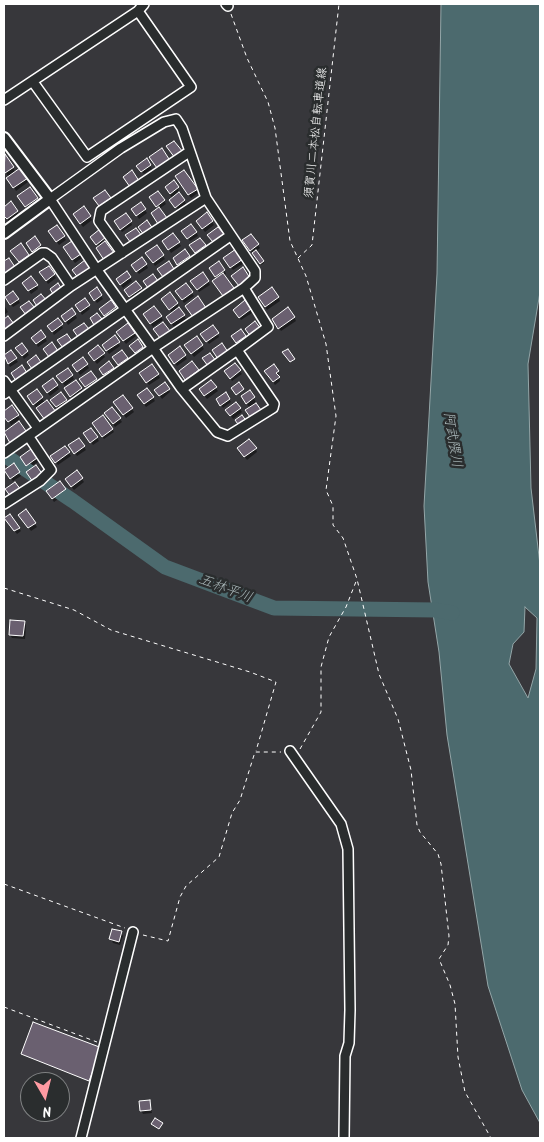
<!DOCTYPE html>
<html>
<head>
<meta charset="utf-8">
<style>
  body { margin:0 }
  #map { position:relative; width:544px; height:1142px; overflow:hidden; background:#37373b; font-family:Kalam,sans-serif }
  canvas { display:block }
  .frame { position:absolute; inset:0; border:5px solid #fff; pointer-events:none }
  .north { position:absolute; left:20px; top:1072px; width:50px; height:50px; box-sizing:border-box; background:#2a2d2e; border:1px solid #7f8182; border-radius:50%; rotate:172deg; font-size:14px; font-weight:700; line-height:20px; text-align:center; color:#fff }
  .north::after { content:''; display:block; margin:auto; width:18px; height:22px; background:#ff9aa2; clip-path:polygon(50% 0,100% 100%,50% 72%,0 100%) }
</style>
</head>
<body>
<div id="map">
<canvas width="544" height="1142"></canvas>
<div class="frame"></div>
<div class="north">N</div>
</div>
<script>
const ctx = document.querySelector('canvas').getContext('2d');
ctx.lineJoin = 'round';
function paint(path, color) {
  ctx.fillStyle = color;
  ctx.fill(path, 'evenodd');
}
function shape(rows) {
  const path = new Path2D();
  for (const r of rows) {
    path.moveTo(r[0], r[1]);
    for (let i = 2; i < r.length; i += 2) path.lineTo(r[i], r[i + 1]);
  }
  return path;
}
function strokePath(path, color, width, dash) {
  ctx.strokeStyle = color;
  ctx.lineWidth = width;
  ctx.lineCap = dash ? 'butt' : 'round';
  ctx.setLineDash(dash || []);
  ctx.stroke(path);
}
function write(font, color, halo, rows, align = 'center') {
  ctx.font = font + ' Kalam,"Klee One",sans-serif';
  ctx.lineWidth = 5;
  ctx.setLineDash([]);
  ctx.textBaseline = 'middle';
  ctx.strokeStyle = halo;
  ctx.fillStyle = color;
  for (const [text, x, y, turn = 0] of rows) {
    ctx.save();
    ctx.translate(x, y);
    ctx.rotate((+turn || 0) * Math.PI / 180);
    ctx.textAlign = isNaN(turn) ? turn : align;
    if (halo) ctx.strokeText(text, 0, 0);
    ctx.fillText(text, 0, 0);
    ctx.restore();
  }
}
const water = shape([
  [441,4,540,4,540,292,528,364,531,488,540,565,540,1123,522,1090,488,986,447,735,439,652,428,582,424,506,437,274,441,4],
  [525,607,537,618,536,669,528,698,509,664,513,644,524,632,525,607]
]);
paint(water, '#4c6a6e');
strokePath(water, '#94a6a8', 1);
paint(shape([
  [4,154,16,173,20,170,28,182,16,191,4,169],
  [146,160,152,169,144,174,138,166],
  [178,180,197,189,199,192,191,198],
  [174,182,186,204,178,210,168,191],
  [29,189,39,202,28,210,21,200],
  [158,192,166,204,159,209,168,222,161,226,154,216,159,209,153,200],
  [11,203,19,215,9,222,4,214,4,208],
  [140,204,147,213,139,219,133,209],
  [84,208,92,220,83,227,76,218],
  [207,214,214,225,205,232,199,224],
  [131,222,132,225,122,232,117,225],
  [57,227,66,240,59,245,52,235],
  [100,231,107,241,99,247,94,240],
  [196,232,198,236,190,241,185,234],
  [251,235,260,248,256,251,264,263,261,265,246,244],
  [200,239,207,249,198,256,193,249],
  [179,243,181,246,171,253,166,245],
  [40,245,42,249,34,254,29,247],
  [156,247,165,259,155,266,149,257],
  [66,251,80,255,82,258,75,263],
  [185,251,190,260,180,267,174,258],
  [14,255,28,255,30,259,21,265],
  [242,260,244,263,233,270,227,262],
  [146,264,148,268,139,274,135,269],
  [48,268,56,278,48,284,43,276],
  [224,270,226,274,223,276,234,292,226,298,216,285,217,279,212,272],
  [126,272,132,281,123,288,119,282],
  [208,281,210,285,199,292,193,284],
  [136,283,142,292,132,300,128,293],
  [37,285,38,289,31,294,26,286],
  [186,285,194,296,184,303,178,295],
  [96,289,103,299,97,303,92,296],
  [278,297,280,301,267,310,261,301],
  [18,299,20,303,13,307,8,301],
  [165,303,177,304,186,319,174,327,169,320,172,313],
  [4,305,8,312,4,315],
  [76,306,88,306,90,309,82,315],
  [115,307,117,311,106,318,100,309],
  [250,309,252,313,241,320,236,313],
  [72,310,77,318,68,325,63,316],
  [146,317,161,317,163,320,153,327],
  [294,317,296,321,281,331,275,323],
  [58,320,63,328,54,335,49,326],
  [41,332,47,341,38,347,35,341],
  [134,333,136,336,126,344,120,336],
  [218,334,219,337,209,344,204,337],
  [115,337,120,346,109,354,103,345],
  [245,337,247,340,238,346,234,340],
  [196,338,204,349,194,357,188,349],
  [138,341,144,351,137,356,131,346],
  [22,345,29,355,24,359,19,351],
  [98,347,105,357,97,364,91,356],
  [180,348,187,359,177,366,171,358],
  [11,352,18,362,10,367,4,357],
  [122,352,129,362,121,368,116,361],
  [83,359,89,368,80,375,74,365],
  [235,365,242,374,232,381,228,375],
  [68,369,74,379,65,386,60,379],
  [100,369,113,369,114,372,106,378],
  [198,370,200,374,188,382,182,374],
  [278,372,280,381,275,385,268,374],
  [158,374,160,378,149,385,143,377],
  [53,380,59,389,50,396,45,390],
  [96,380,98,383,88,390,83,382],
  [211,382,218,391,207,399,202,393],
  [165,384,170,392,162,399,158,393],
  [81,389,83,392,73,399,68,392],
  [147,390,155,401,146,407,140,399],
  [37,391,45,403,40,412,31,400],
  [250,391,262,414,253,420,249,414,250,408,244,400],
  [225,393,231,402,223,408,217,399],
  [123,397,134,412,126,418,117,405],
  [66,400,67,404,59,410,54,403],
  [236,403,242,412,233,419,227,410],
  [11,407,20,419,11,425,4,412],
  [112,408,122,422,115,427,107,416],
  [95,427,112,429,114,432,104,439],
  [87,437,97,438,99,441,93,445],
  [64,447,71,456,58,465,54,460],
  [84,447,86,450,77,456,72,449],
  [256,449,257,452,247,460,240,451],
  [36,459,38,462,29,468,24,461],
  [19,472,21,476,13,481,8,474],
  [77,472,84,482,74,490,68,483],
  [65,489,67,493,54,502,49,495],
  [22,518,35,524,37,527,31,531],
  [8,522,19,528,21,531,17,534],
  [24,622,26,626,25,639,12,638,10,635],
  [121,932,123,936,120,945,113,943,111,939],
  [102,1051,90,1081,22,1054],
  [149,1101,152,1113,143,1114,141,1110]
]), '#0007');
strokePath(shape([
  [4,455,73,501,165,567,274,608,436,610,452,613]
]), '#4c6a6e', 15);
const building = shape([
  [174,141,183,152,175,158,166,146,174,141],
  [162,148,169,159,157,168,149,157,162,148],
  [5,154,14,167,5,173,4,171,5,154],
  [147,158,151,165,141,172,136,166,147,158],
  [20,168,28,178,13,188,6,178,20,168],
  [132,170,139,181,130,187,123,177,132,170],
  [184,170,198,189,188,195,175,176,184,170],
  [174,180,179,187,170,194,165,187,174,180],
  [30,187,38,198,25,207,17,196,30,187],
  [105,190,111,198,99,206,93,198,105,190],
  [158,191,165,200,156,207,149,197,158,191],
  [179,192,185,200,175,208,169,200,179,192],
  [11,201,18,211,7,219,4,216,4,207,11,201],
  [141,202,146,209,136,216,131,209,141,202],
  [84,206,91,216,80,224,73,214,84,206],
  [159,207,167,218,158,224,151,213,159,207],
  [207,212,213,221,202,229,196,221,207,212],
  [126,213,132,221,120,230,114,221,126,213],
  [147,220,153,229,144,235,138,227,147,220],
  [191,224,197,232,187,239,181,231,191,224],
  [57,225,65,236,56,242,48,231,57,225],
  [218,227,224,234,213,242,207,235,218,227],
  [136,228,142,236,131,243,125,235,136,228],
  [100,229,106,237,96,245,90,237,100,229],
  [173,233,180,242,168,250,162,241,173,233],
  [251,234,259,244,250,251,242,240,251,234],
  [35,236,41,245,32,252,26,243,35,236],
  [200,238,206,245,195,253,189,245,200,238],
  [72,241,81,254,72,260,63,247,72,241],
  [105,241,114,253,104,260,96,248,105,241],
  [21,243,29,255,19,262,10,251,21,243],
  [157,245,164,255,153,263,145,253,157,245],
  [185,249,190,256,177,265,173,258,185,249],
  [236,249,243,259,230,268,223,258,236,249],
  [256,250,264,261,260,264,252,253,256,250],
  [142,257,147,264,136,272,131,265,142,257],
  [9,258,15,267,4,275,4,261,9,258],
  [85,260,91,269,79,279,72,270,85,260],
  [169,261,174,269,163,277,157,269,169,261],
  [219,261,225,270,215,277,209,268,219,261],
  [49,266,55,274,46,281,39,272,49,266],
  [243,267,250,278,239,286,231,276,243,267],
  [127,271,131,277,120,285,116,279,127,271],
  [203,272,209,281,197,290,190,281,203,272],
  [223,273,234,288,223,296,212,281,223,273],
  [153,274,158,281,148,288,143,281,153,274],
  [31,276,38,285,28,291,22,283,31,276],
  [136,281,142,288,129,297,124,290,136,281],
  [58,283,63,291,55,297,50,289,58,283],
  [186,283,193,292,182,300,175,291,186,283],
  [97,287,102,295,94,301,89,293,97,287],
  [272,287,279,297,265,307,258,297,272,287],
  [13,291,19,299,10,305,5,297,13,291],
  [170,292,178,303,169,310,161,299,170,292],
  [41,294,47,301,38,308,33,300,41,294],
  [198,296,206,308,193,317,185,306,198,296],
  [85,298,90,305,80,312,75,305,85,298],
  [111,300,116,307,104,316,99,309,111,300],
  [245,300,251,309,239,318,233,310,245,300],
  [29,301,35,308,26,315,20,307,29,301],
  [154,306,162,316,150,324,143,314,154,306],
  [179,307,185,315,171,324,166,317,179,307],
  [288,307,295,317,278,329,272,319,288,307],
  [72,308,76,314,65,322,61,316,72,308],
  [97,313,102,319,94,325,90,318,97,313],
  [8,316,14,324,4,332,4,319,8,316],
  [58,318,63,324,52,332,47,326,58,318],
  [255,321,261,329,251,337,245,329,255,321],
  [163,322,170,331,160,338,153,329,163,322],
  [84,323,89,329,78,337,73,330,84,323],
  [128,323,135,333,123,341,116,332,128,323],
  [213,325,219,333,206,342,200,334,213,325],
  [241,329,246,336,236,343,231,336,241,329],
  [41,330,46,337,36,344,31,338,41,330],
  [67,334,72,341,63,348,57,340,67,334],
  [115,335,120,342,106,351,102,345,115,335],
  [197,336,203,345,191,354,184,345,197,336],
  [138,339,143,347,135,353,129,346,138,339],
  [52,342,58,351,49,357,43,349,52,342],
  [22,343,28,351,22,356,15,348,22,343],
  [222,343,228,352,218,359,212,350,222,343],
  [98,345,105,353,94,361,88,353,98,345],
  [180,346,186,355,174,364,168,355,180,346],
  [288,349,295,359,290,362,282,352,288,349],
  [11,350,17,358,8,364,4,355,11,350],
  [122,350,128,358,118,365,112,357,122,350],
  [210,353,216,361,208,366,202,358,210,353],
  [36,355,41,362,32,369,27,362,36,355],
  [83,357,88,364,77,372,72,365,83,357],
  [109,361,114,368,103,375,99,369,109,361],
  [192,361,199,370,185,380,179,371,192,361],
  [235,363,241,370,230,379,224,371,235,363],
  [152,364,159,374,146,383,139,373,152,364],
  [274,364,279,371,276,373,280,377,273,382,264,371,274,364],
  [22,365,27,373,16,381,11,373,22,365],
  [68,368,73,375,62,383,56,376,68,368],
  [91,371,97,379,85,387,79,379,91,371],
  [53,378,58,385,47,393,42,386,53,378],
  [76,380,82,388,70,397,64,388,76,380],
  [211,380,217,387,204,396,199,389,211,380],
  [165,382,170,389,159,396,154,390,165,382],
  [239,382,244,389,236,395,231,388,239,382],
  [147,388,154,397,144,404,137,395,147,388],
  [37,389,43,397,33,405,27,396,37,389],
  [250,390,255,397,246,404,241,396,250,390],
  [61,392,67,400,56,407,50,400,61,392],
  [226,392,230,399,220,406,216,399,226,392],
  [123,395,133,408,123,415,113,402,123,395],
  [47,400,56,412,45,420,36,408,47,400],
  [236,402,241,408,230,416,225,410,236,402],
  [256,403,261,410,250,417,245,410,256,403],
  [12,405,19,415,8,422,4,417,4,411,12,405],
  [112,407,121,418,113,424,104,413,112,407],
  [103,415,113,429,102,437,92,423,103,415],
  [242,415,247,422,240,427,235,420,242,415],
  [19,421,26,431,10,443,4,432,19,421],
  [91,428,98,437,90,443,83,433,91,428],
  [79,438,85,446,74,454,68,445,79,438],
  [249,439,257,448,244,457,237,448,249,439],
  [65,446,70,452,55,463,50,456,65,446],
  [31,449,37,458,26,466,20,457,31,449],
  [14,463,20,472,10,479,4,470,14,463],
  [36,465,43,475,33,482,26,472,36,465],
  [77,470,83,478,71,487,65,479,77,470],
  [60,481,66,489,52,499,46,491,60,481],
  [15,482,21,490,11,497,5,489,15,482],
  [26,509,36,523,28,528,18,515,26,509],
  [10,514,20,528,14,531,4,518,10,514],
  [10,620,25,621,23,636,9,635,10,620],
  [112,929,122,931,119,942,109,939,112,929],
  [33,1022,102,1048,89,1081,21,1054,33,1022],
  [150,1100,151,1110,140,1111,139,1101,150,1100],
  [155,1118,163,1123,159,1129,151,1124,155,1118]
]);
paint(building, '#6a6070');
strokePath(building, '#fff', 1);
const minor = shape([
  [226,4,228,6],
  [33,82,87,157,191,87,138,11],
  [4,100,138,11,144,4],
  [122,253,99,221,101,211,189,152],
  [4,280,42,253,45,253,52,258,71,286],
  [4,336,71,286,206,198],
  [4,381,38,428],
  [182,389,237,350],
  [4,394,230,236],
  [4,453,153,348,244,288,255,278,255,271,206,198,182,128,176,119,164,122,121,148,50,199,97,270,153,348,181,388,217,432,228,436,273,408,274,404,237,350,268,327,244,288],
  [4,504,40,481,51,470,29,437],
  [290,751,341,824,348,849,350,1010,349,1043,345,1056,344,1138],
  [81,1138,133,932]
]);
const tertiary = shape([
  [4,138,50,199,4,233]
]);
strokePath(minor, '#fff', 12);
strokePath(tertiary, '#fff', 14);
strokePath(shape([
  [231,14,247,58,268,102,275,128,290,241,306,276,326,344,336,416,326,490,333,506,333,525,343,538,357,579,379,674,398,719,411,770,417,825,420,832,438,854,441,864,449,936,448,945,439,959,450,985,455,1004,458,1057,465,1092,491,1138],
  [298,258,312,245,339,4],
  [4,588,74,610,111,630,250,672,276,682,256,751],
  [300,749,321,712,321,667,329,637,346,607,357,579],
  [4,884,125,928],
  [143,935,168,941,180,897,186,886,219,857,232,813,240,800,255,752,281,752],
  [4,1007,97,1042]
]), '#fff', 1, [4, 4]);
strokePath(minor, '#2a2d2e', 9);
strokePath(tertiary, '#2a2d2e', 10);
write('12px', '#fff', '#2a2d2e', [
  ["須賀川二本松自転車道線",317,133,-84]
]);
write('italic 14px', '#aebcbe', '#2a2d2e', [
  ["阿武隈川",451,440,81],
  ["五林平川",225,590,21]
]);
</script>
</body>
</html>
